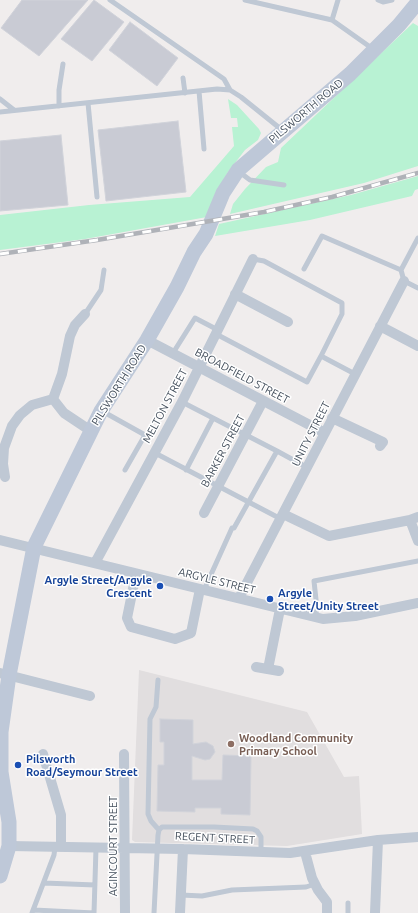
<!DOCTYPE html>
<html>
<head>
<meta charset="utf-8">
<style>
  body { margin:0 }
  canvas { display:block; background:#f0eded }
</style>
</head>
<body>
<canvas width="418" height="913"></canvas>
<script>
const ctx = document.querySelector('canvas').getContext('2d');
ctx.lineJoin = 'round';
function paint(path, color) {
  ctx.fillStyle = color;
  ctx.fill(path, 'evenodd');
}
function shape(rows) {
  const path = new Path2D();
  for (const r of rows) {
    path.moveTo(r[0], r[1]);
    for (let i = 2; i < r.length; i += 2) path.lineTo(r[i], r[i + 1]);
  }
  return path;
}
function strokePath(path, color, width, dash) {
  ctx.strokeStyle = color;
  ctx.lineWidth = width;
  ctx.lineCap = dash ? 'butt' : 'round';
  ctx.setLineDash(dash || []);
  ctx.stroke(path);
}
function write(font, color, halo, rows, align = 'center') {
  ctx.font = font + ' Ubuntu,sans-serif';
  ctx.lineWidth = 3;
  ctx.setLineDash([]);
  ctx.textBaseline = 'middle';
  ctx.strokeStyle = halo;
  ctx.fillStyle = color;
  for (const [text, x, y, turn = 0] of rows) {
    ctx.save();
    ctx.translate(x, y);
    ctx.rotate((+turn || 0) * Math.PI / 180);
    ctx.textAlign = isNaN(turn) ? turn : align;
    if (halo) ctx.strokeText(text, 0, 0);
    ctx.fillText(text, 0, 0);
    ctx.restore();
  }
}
paint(shape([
  [139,670,307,712,344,777,359,776,362,834,287,846,135,842,132,840]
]), '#e1dedf');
paint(shape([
  [413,23,418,26,418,166,364,183,230,214,233,204,245,189,266,167,278,162,281,148],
  [228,99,237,105,259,129,261,133,258,140,245,150,228,172,215,194,207,217,85,239,0,250,0,215,89,205,190,197,234,146,232,127,238,127,237,118,231,118],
  [418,176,418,189,415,190,412,196,310,220,215,236,219,224,351,195]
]), '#b8f2d3');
const building = shape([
  [22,0,88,0,39,56,1,28,22,0],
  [94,0,124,22,92,61,61,39,94,0],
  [130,22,178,58,157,86,109,50,130,22],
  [178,121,186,192,106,201,98,130,178,121],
  [61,135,68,205,0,211,0,141,61,135],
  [160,719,193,720,193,744,206,742,213,746,215,752,210,759,205,760,192,756,192,780,222,780,223,755,251,756,250,815,221,814,221,808,195,808,195,812,157,811,158,765,164,765,164,742,160,742,160,719]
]);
paint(building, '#c9cbd4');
strokePath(building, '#d1d3da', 1);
strokePath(shape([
  [110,0,224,79,230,90],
  [245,0,332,20,373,49],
  [378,0,383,2,392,0],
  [332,20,338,0],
  [183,78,185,93],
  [199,91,204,149],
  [0,99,14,110],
  [88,103,97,197],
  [59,106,59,90,63,64],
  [0,112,217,89,230,90,241,97,282,130],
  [238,171,250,180,284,185],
  [418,238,401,270,404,281,418,288],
  [253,259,264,261,342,303,342,314,321,356],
  [304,269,322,236,401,270],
  [85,314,101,290,104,270],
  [216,334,307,382,321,356,355,374],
  [173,353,195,318,218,330],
  [182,402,277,451],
  [102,411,145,435,125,470],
  [155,453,281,519],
  [186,470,213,418],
  [204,590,232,528,234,528,277,451,308,468],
  [315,617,317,609,314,581,418,561],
  [158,680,156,707,150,719,148,814,151,821,159,830],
  [44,883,95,885],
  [181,895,202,896,232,890,306,887,315,884],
  [34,910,94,913],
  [32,913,54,855,55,847],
  [94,913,96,848],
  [154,913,158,835,159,830,162,827,214,827,253,829,257,831,261,837,261,852],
  [348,913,348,903]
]), '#bfc8d4', 5);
strokePath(shape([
  [235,294,288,322],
  [380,326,418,346],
  [147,340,325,433],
  [53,399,62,374,70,336,75,325,85,314],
  [53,399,64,413,91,431],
  [332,418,383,442,380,446],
  [5,477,3,464,4,448,12,426,20,415,32,405,53,399],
  [204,513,263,401],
  [283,514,329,536,410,520,418,517],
  [410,520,418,541],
  [0,540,323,619,355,616,418,603],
  [95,563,182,402,253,259],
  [136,574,127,618,131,627,175,639,191,633,200,589],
  [239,598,404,281],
  [256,667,279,671],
  [268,669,280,609],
  [0,673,90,696],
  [43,754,61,815,61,847],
  [124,754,125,913],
  [9,846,183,849,290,853,378,840,418,837],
  [305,852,312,878,318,890,327,902,327,913],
  [180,913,183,849],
  [375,913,378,840]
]), '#bfc8d4', 10);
strokePath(shape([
  [0,876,9,846,9,822,1,772,1,732,9,675,34,547,101,411,147,340,177,287,194,252,206,234,223,193,238,170,350,74,399,25,418,2]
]), '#bec8d8', 15);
const rail = shape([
  [0,254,97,240,264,212,332,197,418,173]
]);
strokePath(rail, '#afb2b8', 4.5);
strokePath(rail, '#fff', 3, [9]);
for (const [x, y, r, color] of [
  [160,586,4,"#1a4fb4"],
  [270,599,4,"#1a4fb4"],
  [231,744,4,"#8d6e63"],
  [18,765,4,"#1a4fb4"]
]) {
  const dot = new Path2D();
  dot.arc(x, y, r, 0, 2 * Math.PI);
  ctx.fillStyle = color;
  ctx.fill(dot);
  strokePath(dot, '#fff', 1.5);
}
write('11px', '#444f5c', '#fff', [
  ["PILSWORTH ROAD",306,111,-40],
  ["BROADFIELD STREET",242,376,28],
  ["PILSWORTH ROAD",119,385,-58],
  ["MELTON STREET",165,406,-62],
  ["UNITY STREET",311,434,-63],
  ["BARKER STREET",223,451,-62],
  ["ARGYLE STREET",217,581,14],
  ["REGENT STREET",215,838,3],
  ["AGINCOURT STREET",113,846,-90]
]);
write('bold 11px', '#164399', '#fff', [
  ["Argyle Street/Argyle",152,580,"right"],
  ["Crescent",152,593,"right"],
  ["Argyle",278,593],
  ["Street/Unity Street",278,606],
  ["Pilsworth",26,759],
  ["Road/Seymour Street",26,772]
], 'left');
write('bold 11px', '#785e54', '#fff', [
  ["Woodland Community",239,738],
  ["Primary School",239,751]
], 'left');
</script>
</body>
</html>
